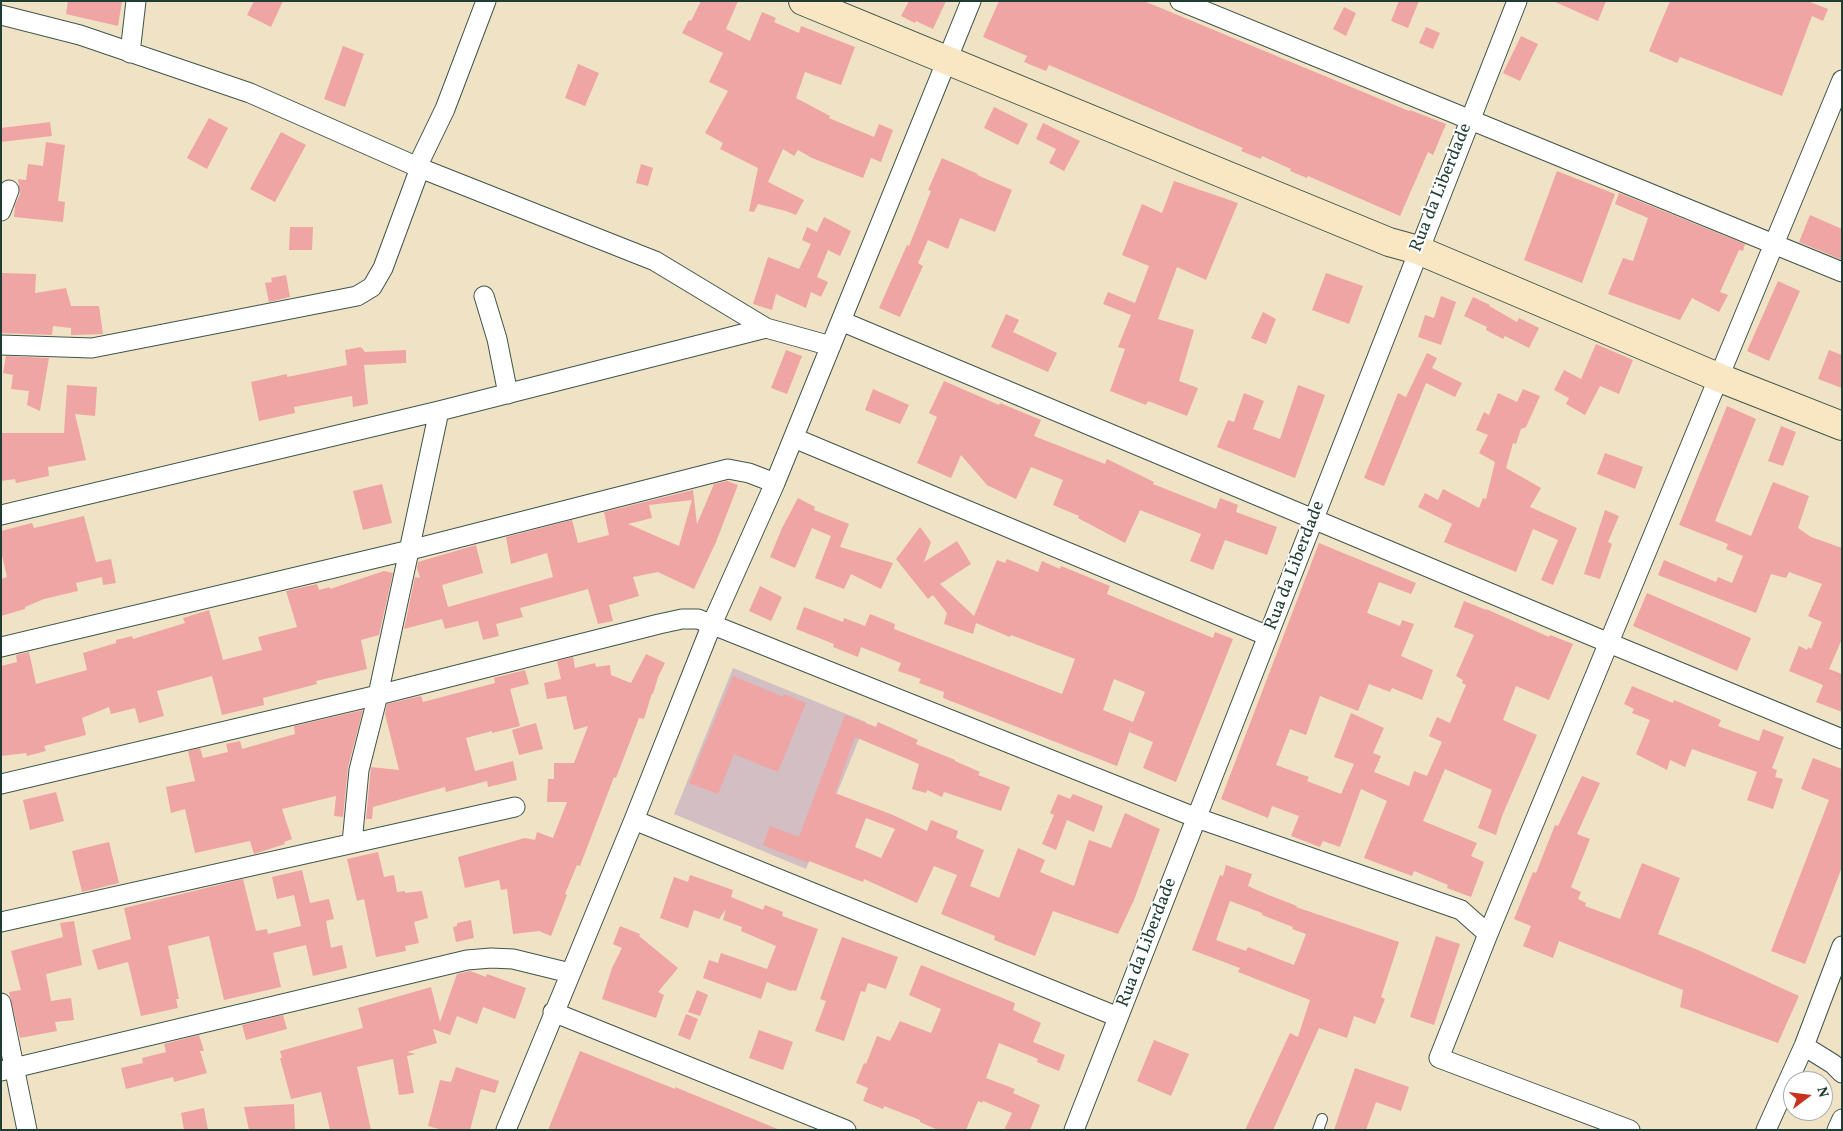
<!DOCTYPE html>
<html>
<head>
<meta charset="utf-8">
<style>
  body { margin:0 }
  #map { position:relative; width:1843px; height:1131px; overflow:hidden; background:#f0e2c5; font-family:Vollkorn,serif }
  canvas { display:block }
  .frame { position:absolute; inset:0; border:2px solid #1f3d34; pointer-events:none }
  .north { position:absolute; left:1783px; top:1071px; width:50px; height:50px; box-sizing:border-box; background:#fff; border:1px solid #a5b1ae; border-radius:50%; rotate:75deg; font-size:14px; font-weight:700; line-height:20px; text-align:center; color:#1f3d34 }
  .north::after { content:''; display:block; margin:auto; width:18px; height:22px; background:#c8321e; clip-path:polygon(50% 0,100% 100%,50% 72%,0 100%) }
</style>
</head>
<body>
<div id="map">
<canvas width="1843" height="1131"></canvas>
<div class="frame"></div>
<div class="north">N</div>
</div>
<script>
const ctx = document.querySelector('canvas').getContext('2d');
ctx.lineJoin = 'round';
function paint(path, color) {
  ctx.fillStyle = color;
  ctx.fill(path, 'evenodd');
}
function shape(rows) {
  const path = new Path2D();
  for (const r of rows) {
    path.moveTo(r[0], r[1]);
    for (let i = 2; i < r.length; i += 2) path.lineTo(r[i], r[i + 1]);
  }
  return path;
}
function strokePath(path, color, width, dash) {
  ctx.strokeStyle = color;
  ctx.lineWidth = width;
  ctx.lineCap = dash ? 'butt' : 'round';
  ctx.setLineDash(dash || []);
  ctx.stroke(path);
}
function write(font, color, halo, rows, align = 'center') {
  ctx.font = font + ' Vollkorn,serif';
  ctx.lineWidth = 4;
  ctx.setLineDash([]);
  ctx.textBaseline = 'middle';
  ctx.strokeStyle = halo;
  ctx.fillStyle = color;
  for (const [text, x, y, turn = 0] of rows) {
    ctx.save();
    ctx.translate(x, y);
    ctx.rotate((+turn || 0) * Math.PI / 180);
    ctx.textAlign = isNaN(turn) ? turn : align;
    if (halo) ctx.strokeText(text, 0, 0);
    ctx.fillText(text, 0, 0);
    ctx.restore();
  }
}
paint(shape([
  [733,668,866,722,806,869,674,814]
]), '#d2bec3');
paint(shape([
  [68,1,122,1,118,26,66,14],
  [254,1,283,1,271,27,247,15],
  [701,1,738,1,726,29,750,41,762,12,776,18,774,22,799,33,801,26,855,47,841,85,805,72,796,98,830,116,829,118,874,137,879,124,893,130,881,162,871,158,863,178,812,158,798,150,794,156,783,149,768,182,804,200,796,215,786,211,758,204,754,212,749,211,758,168,720,149,723,143,705,133,728,91,709,82,723,53,682,33,689,20,691,21],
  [909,1,946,1,933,29,916,21,915,23,901,16],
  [999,1,1144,1,1409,111,1410,110,1446,124,1433,155,1428,152,1400,216,1308,176,1307,178,1290,171,1291,169,1262,156,1261,159,1241,151,1243,148,1049,65,1046,71,1024,62,1027,56,983,37],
  [1399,1,1419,1,1408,28,1391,21],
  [1553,1,1606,1,1598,21],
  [1670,1,1808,1,1828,9,1823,21,1812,16,1782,96,1680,57,1677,63,1649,51],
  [1344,7,1356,13,1346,36,1333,29],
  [1426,27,1440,33,1433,49,1419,43],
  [1521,36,1538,44,1520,81,1503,73],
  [343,46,364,54,345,107,324,99],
  [578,64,599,73,585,106,565,98],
  [994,107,1028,124,1018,145,984,128],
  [209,118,228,128,207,169,187,158],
  [50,122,52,136,1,142,1,128],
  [1043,123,1080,141,1064,171,1049,163,1056,149,1036,139],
  [281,132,306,145,275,202,250,189],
  [46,142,65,145,58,201,65,202,63,222,14,217,15,205,20,194,18,179,26,180,28,164,43,166],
  [942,158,978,174,977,175,1012,190,995,232,960,218,948,249,928,240,918,263,923,266,900,317,879,308,907,245,909,246,931,191,928,190],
  [641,164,653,168,648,186,636,183],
  [1557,171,1615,194,1582,283,1524,260],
  [1174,181,1238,203,1206,280,1177,267,1158,319,1194,330,1179,381,1198,388,1187,416,1148,401,1146,405,1110,391,1125,349,1118,347,1131,315,1103,304,1108,292,1135,303,1149,266,1122,255,1142,204,1162,213],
  [1619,193,1745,244,1743,251,1739,250,1720,292,1728,295,1719,312,1692,298,1680,320,1608,294,1623,258,1633,261,1648,218,1615,204],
  [1810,215,1842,229,1842,260,1799,242],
  [824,217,851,231,840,256,828,250,817,277,828,282,821,297,811,292,806,308,776,294,772,310,753,304,768,257,799,269,811,244,802,240,807,227,817,232],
  [290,227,313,227,312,250,289,250],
  [1,273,36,274,35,293,66,288,71,306,99,306,103,334,71,335,71,328,53,326,52,335,1,333],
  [1326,273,1363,286,1349,324,1312,310],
  [286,275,290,297,269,302,265,283,272,282,271,278],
  [1778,281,1800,291,1769,361,1747,351],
  [1441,296,1456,302,1441,345,1418,337,1425,315,1434,318],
  [1473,297,1490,305,1489,306,1517,322,1519,318,1539,328,1529,348,1505,336,1503,339,1486,330,1487,327,1464,316],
  [1263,312,1276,319,1266,344,1251,338],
  [1006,314,1019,320,1013,332,1057,353,1048,372,991,347],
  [1596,344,1633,360,1619,394,1600,386,1585,415,1566,404,1569,398,1554,390,1564,370,1581,379],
  [361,347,365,352,406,350,406,363,364,365,368,404,353,407,352,396,294,407,295,413,259,421,251,382,287,374,287,377,347,365,345,350],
  [786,350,802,356,787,394,771,388],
  [1829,350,1842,355,1842,388,1818,379],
  [1427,353,1437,358,1432,368,1462,383,1455,397,1426,383,1384,486,1364,478,1398,393,1406,397],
  [6,356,49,358,40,411,27,405,29,391,11,389,13,375,3,373],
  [944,381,999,405,1000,403,1041,420,1034,436,1105,464,1107,459,1154,482,1153,484,1216,509,1220,498,1238,505,1236,512,1277,527,1267,555,1225,540,1213,570,1190,561,1201,534,1140,510,1125,543,1078,518,1079,516,1053,505,1063,480,1031,467,1016,499,987,485,961,455,951,478,917,463,937,417,929,413],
  [67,385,97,387,95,416,75,414,86,460,48,467,49,476,16,483,15,479,1,481,1,433,64,433],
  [1298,385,1325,395,1295,478,1217,447,1228,420,1234,422,1244,393,1264,401,1253,429,1280,439],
  [873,389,909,405,900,424,865,410],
  [1523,389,1540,396,1526,427,1521,429,1516,444,1513,443,1506,468,1541,488,1530,507,1577,528,1553,585,1541,580,1558,540,1533,529,1516,572,1444,542,1452,524,1418,507,1425,493,1438,500,1443,489,1479,508,1483,498,1486,499,1495,462,1479,453,1488,435,1476,430,1484,412,1489,415,1498,393,1517,402],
  [1727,406,1756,419,1715,521,1751,536,1773,482,1809,496,1798,528,1811,537,1842,548,1842,639,1829,669,1842,674,1842,712,1816,702,1823,685,1789,671,1799,646,1807,650,1808,647,1811,649,1822,622,1808,616,1822,584,1789,572,1786,578,1771,574,1756,613,1658,575,1664,560,1716,582,1718,577,1732,583,1743,556,1726,549,1728,544,1679,525],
  [1781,426,1796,432,1783,466,1768,461],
  [1605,453,1643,467,1635,489,1597,474],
  [727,481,738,485,716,542,694,589,658,572,633,577,639,596,609,605,613,621,598,624,588,589,520,608,523,617,496,624,499,636,483,640,478,621,445,629,442,619,404,629,415,577,420,578,417,568,418,562,476,545,483,573,442,585,448,607,553,577,547,553,511,564,506,537,572,520,578,543,609,535,604,512,693,490,697,524,714,484],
  [692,500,679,546,628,524,652,518,649,505],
  [382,484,392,523,363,530,353,491],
  [798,498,815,507,814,510,849,524,840,547,893,563,881,589,851,574,844,589,815,578,831,536,812,528,795,568,770,557,782,528],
  [1605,510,1619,516,1608,542,1612,544,1600,579,1584,574],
  [84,516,96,562,111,559,116,583,103,585,102,577,76,583,78,591,44,599,25,607,25,609,1,616,1,579,7,577,1,551,1,531,32,523,34,528],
  [920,527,931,542,924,562,957,541,971,564,940,584,974,616,997,560,1005,563,1007,559,1038,572,1042,561,1060,569,1061,566,1110,586,1107,594,1213,638,1215,632,1233,639,1176,782,1143,768,1153,742,1129,732,1145,692,1114,679,1103,710,1133,722,1117,766,943,698,944,692,919,683,921,679,898,671,901,663,861,647,858,657,833,647,834,644,796,629,804,607,843,622,844,618,865,626,870,614,895,624,894,629,1062,694,1075,659,1011,635,1010,637,976,623,973,634,944,624,947,613,933,595,928,599,896,559],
  [1319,543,1416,583,1411,594,1379,582,1367,613,1400,626,1402,620,1414,624,1401,656,1433,670,1422,700,1392,688,1390,692,1369,684,1358,711,1320,696,1306,735,1290,729,1276,765,1309,777,1307,781,1341,794,1354,764,1334,757,1351,713,1384,728,1373,753,1381,756,1374,772,1409,786,1414,771,1427,776,1442,742,1429,736,1437,717,1450,723,1466,685,1462,683,1463,680,1456,676,1474,635,1454,627,1464,601,1486,610,1486,609,1549,637,1550,635,1573,644,1549,700,1516,686,1503,720,1537,735,1502,816,1496,835,1478,828,1492,790,1445,769,1423,821,1477,843,1471,856,1484,862,1471,897,1447,888,1448,885,1414,871,1412,876,1364,858,1387,801,1361,789,1340,847,1323,841,1320,847,1291,836,1299,816,1272,806,1268,818,1221,799],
  [384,571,393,573,379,635,361,640,367,669,316,681,317,684,263,698,264,705,222,715,212,676,157,691,164,716,139,723,135,708,111,714,109,707,82,718,86,735,44,746,46,751,27,756,26,753,1,756,1,666,17,662,16,655,29,652,36,684,87,670,83,653,116,643,116,640,132,636,133,639,185,623,183,618,209,610,223,660,262,650,258,637,297,627,286,591,317,584,319,590,330,587,330,589],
  [760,586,782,597,771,621,749,611],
  [1647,593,1751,638,1737,671,1633,626],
  [646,654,665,663,658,677,653,694,652,693,644,719,639,718,616,778,614,777,580,866,577,865,565,894,567,895,551,936,539,931,513,934,507,889,501,890,499,880,465,888,458,857,525,838,535,840,537,832,553,838,567,802,547,802,548,779,554,779,554,763,574,763,588,726,574,730,566,696,547,699,544,683,561,679,557,661,573,657,575,668,595,663,596,667,610,665,611,675,631,683],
  [525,670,529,684,510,689,520,726,492,733,492,731,466,738,475,771,513,761,517,780,488,787,487,781,446,792,445,787,373,807,372,819,366,819,371,767,399,770,385,714,387,704,421,696,423,702,495,683,494,678],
  [733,676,783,697,784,694,806,703,778,772,734,754,718,794,689,783],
  [1632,686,1673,703,1674,700,1721,720,1718,726,1759,741,1763,729,1784,737,1772,768,1777,770,1775,777,1783,779,1773,809,1747,800,1757,772,1692,749,1685,767,1670,760,1667,770,1636,754,1650,720,1632,713,1634,709,1624,704],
  [363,710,348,767,343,817,334,816,336,796,282,809,292,839,284,842,285,844,254,854,250,841,195,853,185,809,171,813,166,787,195,781,188,751,200,748,203,758,228,752,226,744,240,741,242,749,295,734,294,726],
  [845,715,876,727,878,722,918,740,916,744,955,760,955,761,980,772,978,775,1010,787,1001,811,944,792,942,797,927,790,926,793,912,789,919,764,855,737,835,793,893,815,927,831,931,820,958,831,956,838,984,850,970,886,999,898,1018,848,1045,860,1040,872,1074,886,1089,840,1111,848,1125,813,1160,829,1134,900,1118,934,1053,911,1035,956,994,940,995,936,941,914,957,875,934,866,917,903,864,879,863,882,809,861,808,863,763,845,770,826,799,837],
  [866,818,895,829,881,858,855,847],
  [536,723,543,749,519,755,512,730],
  [1813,758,1842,769,1842,867,1805,964,1771,951,1829,800,1801,789],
  [1582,776,1600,783,1577,834,1590,839,1571,887,1581,892,1578,899,1586,903,1585,906,1620,919,1642,863,1680,878,1658,934,1698,950,1799,996,1778,1043,1680,1007,1683,990,1559,941,1553,958,1523,946,1531,926,1514,919,1533,872,1536,873,1555,825,1558,826],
  [56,792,64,821,30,830,23,800],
  [1058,794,1070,799,1073,794,1103,806,1094,832,1067,820,1056,850,1042,844,1054,815,1050,813],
  [109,842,119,883,82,892,72,851],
  [378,852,384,877,394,875,397,892,405,891,405,893,422,891,428,918,414,922,419,943,405,946,406,951,376,957,364,899,357,901,347,859],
  [1226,865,1252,874,1248,886,1266,894,1297,906,1296,907,1399,942,1381,997,1385,999,1375,1024,1354,1016,1347,1038,1319,1028,1273,1130,1245,1130,1290,1033,1298,1037,1310,1000,1238,972,1240,968,1192,950,1220,875,1223,876],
  [1230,901,1262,913,1262,915,1293,927,1292,929,1306,934,1294,965,1248,947,1246,951,1216,940],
  [302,870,310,903,329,899,334,919,326,921,331,948,342,945,347,968,313,976,306,945,273,953,281,987,224,1000,209,936,168,946,179,999,176,999,178,1008,141,1016,128,962,98,970,92,950,131,939,124,908,243,879,256,931,267,929,268,934,301,926,294,895,277,899,272,877],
  [690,875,733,890,731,897,763,910,765,905,783,912,782,916,818,929,796,991,792,990,791,991,767,982,761,999,703,978,709,960,718,963,721,953,767,969,776,946,741,931,742,927,723,920,726,909,719,919,694,910,688,928,660,918,674,877,688,882],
  [471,920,474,938,456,942,453,927,457,926,457,923],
  [74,921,82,965,46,974,51,1001,71,998,74,1020,55,1022,57,1031,20,1038,9,992,21,990,11,951,63,937,60,923],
  [620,926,640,934,639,936,678,968,658,992,664,995,656,1018,602,999,612,968,622,948,613,944],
  [1436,936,1460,944,1434,1025,1410,1017],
  [842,937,898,957,886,989,868,983,865,992,861,991,844,1041,815,1031,826,1001,820,999],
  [921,965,1015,1003,1013,1010,1041,1023,1033,1042,1065,1055,1059,1071,1037,1062,1038,1059,999,1043,986,1078,1015,1089,1013,1093,1040,1105,1030,1130,1004,1130,1012,1113,983,1101,982,1103,978,1101,966,1130,938,1130,920,1122,920,1120,884,1106,883,1109,863,1101,868,1088,856,1083,864,1063,866,1064,877,1036,890,1041,900,1021,931,1033,941,1009,909,995],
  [470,971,486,977,487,974,526,988,515,1019,483,1007,477,1024,457,1016,450,1035,433,1029,437,1043,407,1052,416,1054,407,1056,414,1093,399,1095,393,1059,357,1067,371,1130,330,1130,321,1092,291,1099,280,1058,282,1058,280,1051,363,1028,358,1008,431,987,440,1022,457,974],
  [697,990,708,995,700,1016,688,1012],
  [686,1014,698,1019,690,1040,678,1035],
  [283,1015,287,1029,246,1040,242,1025],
  [759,1030,793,1042,783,1070,749,1058],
  [199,1035,204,1051,200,1051,207,1073,174,1082,173,1077,126,1089,121,1068,143,1063,142,1058,166,1052,164,1044],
  [1154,1040,1189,1054,1171,1096,1137,1081],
  [580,1051,675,1089,675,1087,780,1130,548,1130],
  [456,1067,499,1081,495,1093,481,1089,470,1130,442,1130,428,1126,440,1080,451,1082],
  [1355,1068,1409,1087,1401,1111,1376,1102,1366,1130,1334,1130],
  [294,1104,295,1130,249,1130,244,1107],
  [204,1108,208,1130,184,1130,181,1113]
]), '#efa5a3');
const service = shape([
  [1318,1130,1322,1119]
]);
const minor = shape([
  [1180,1,1842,272],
  [1,15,80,35,250,93,420,168,655,261,766,328],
  [130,53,136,1],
  [417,167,445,109,486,1],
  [1,211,9,190],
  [484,296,497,339,508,394],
  [841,321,1609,643,1842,739],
  [1,345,92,348,357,296,372,287,383,268,420,168],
  [794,438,1268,636],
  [1,515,439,411,766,328,831,346],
  [1,647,410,550,728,469,749,473,775,483],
  [1,784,378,695,659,624,682,619,698,619,1197,818,1461,910,1488,934],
  [634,820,1118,1017],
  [352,843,359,770,378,695,439,411],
  [1,922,515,807],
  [1,1003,27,1130],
  [553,1012,846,1130],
  [1804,1046,1833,1064,1842,1073],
  [1,1071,467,960,491,958,513,959,570,973],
  [506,1130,634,820,712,624,775,483,971,1],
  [1074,1130,1517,1],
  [1630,1130,1439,1058,1488,934,1842,80],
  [1766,1130,1804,1046,1842,946],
  [1837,1130,1842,1119]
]);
const secondary = shape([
  [803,1,1389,242,1418,250,1720,378,1842,426]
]);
strokePath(service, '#3e564a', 12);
strokePath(minor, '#3e564a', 21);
strokePath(secondary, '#3e564a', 30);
strokePath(service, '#fff', 10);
strokePath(minor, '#fff', 19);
strokePath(secondary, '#f9e7c3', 28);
write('18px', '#1f3d34', '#fff', [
  ["Rua da Liberdade",1442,188,-68],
  ["Rua da Liberdade",1296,566,-69],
  ["Rua da Liberdade",1148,943,-69]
]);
</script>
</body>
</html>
